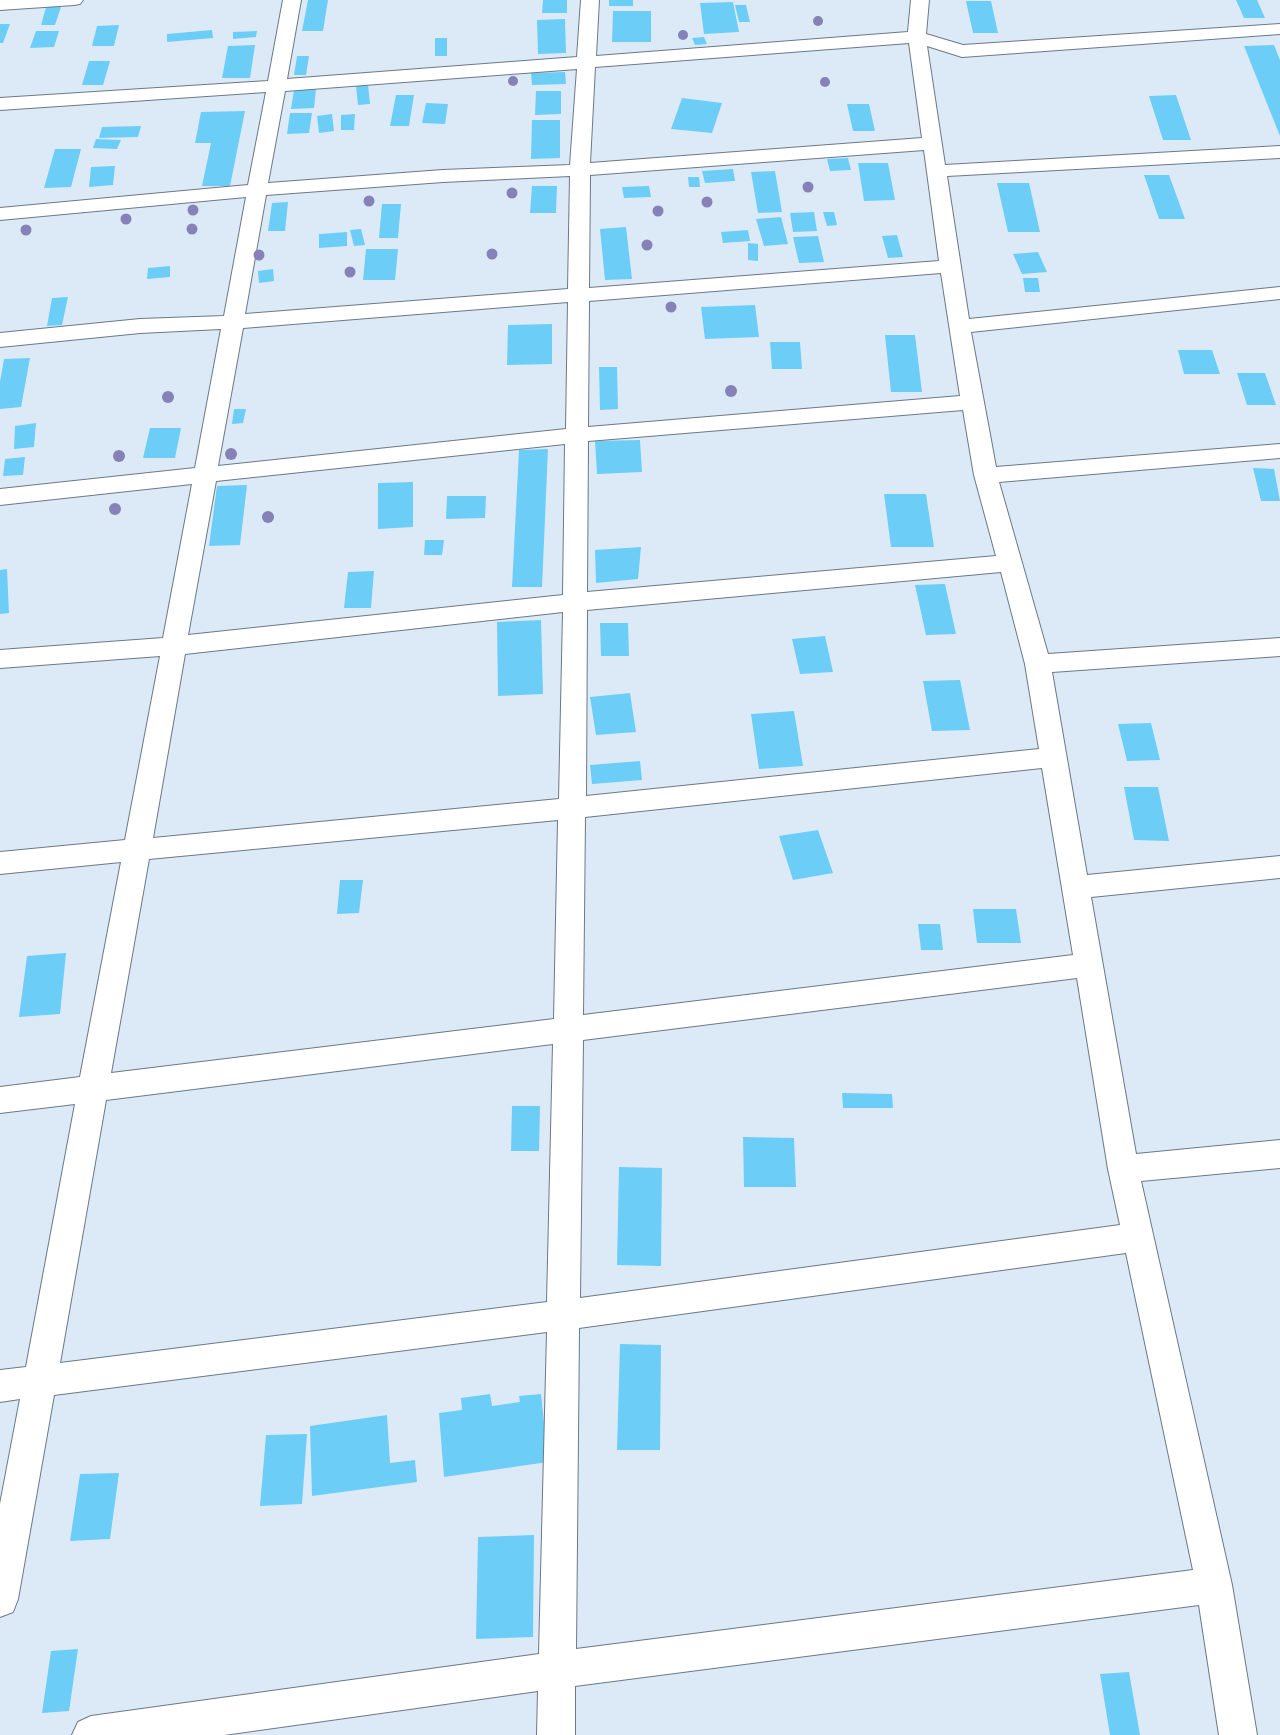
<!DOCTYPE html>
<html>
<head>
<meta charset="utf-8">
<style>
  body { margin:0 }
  canvas { display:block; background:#dceaf7 }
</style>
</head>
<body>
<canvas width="1280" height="1735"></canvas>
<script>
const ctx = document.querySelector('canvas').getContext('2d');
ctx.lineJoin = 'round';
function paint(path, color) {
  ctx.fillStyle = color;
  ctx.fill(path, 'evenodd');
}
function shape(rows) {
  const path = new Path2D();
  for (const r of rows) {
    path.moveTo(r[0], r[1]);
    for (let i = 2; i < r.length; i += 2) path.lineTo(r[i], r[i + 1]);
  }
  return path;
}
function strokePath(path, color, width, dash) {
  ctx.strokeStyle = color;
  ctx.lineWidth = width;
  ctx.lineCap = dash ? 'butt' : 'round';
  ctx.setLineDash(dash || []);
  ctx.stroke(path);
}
paint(shape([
  [308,0,328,0,323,31,302,31],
  [543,0,567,0,567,13,542,13],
  [609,0,633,0,633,6,609,6],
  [1236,0,1257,0,1265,18,1244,18],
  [966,1,991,1,998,33,973,33],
  [733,2,739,32,704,34,700,3],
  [735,5,746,5,750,22,739,22],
  [46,7,61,7,55,25,41,25],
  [613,11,651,11,651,42,612,42],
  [565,19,566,53,538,54,537,20],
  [0,24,10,24,3,43,0,43],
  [119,25,114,46,92,46,97,26],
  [212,30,213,38,167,42,167,34],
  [36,31,59,31,54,47,30,48],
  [257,31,256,37,233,39,233,32],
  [704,37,707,44,695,45,692,38],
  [435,38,447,38,447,56,435,56],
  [255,45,250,78,222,78,228,46],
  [1274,45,1280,60,1280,136,1244,46],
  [297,56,309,56,306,75,294,75],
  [89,61,110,61,103,85,82,85],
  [565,72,566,84,532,85,531,73],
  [368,85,370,104,358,105,356,86],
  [316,89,314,108,291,109,294,90],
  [536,91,561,91,561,114,535,115],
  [396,95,414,95,409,126,390,126],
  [1176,95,1191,140,1163,140,1149,96],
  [682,98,722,103,712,133,671,129],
  [426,103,448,104,445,124,422,123],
  [847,104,869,104,875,131,853,131],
  [245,111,230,186,202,186,211,143,195,143,201,112],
  [290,113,312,113,309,133,287,134],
  [332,114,334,131,319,133,317,116],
  [355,114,354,130,341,130,341,115],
  [532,120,560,120,560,158,531,159],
  [141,126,138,137,99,138,102,127],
  [96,139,121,140,117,149,93,148],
  [55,149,81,149,71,187,44,188],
  [848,158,851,170,830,171,827,159],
  [858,163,888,163,895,200,864,201],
  [115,166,113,185,89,187,91,167],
  [733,169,735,181,705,183,702,171],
  [775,171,782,212,758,213,751,172],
  [1144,175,1169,175,1185,219,1159,219],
  [688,177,699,177,700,187,689,187],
  [997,183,1029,183,1040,232,1008,232],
  [532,186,557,186,556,213,530,213],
  [649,186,651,197,624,198,622,187],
  [288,202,285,231,268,231,272,203],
  [382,204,401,204,398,238,379,238],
  [814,212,817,231,793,232,790,213],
  [823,212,834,212,837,225,827,226],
  [781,217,788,244,764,246,756,219],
  [626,227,632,279,605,280,600,229],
  [361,229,365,245,354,246,350,230],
  [748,230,750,241,723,243,721,232],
  [347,232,347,246,319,248,319,234],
  [897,235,903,257,888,258,882,236],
  [818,236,824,262,799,263,793,237],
  [748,243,758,244,758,261,748,260],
  [366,249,398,249,395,280,363,280],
  [1038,252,1047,272,1022,274,1013,254],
  [170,266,170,277,147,279,148,268],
  [273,269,274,281,259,283,258,271],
  [1023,278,1038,278,1040,292,1025,292],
  [68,297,62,325,47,326,52,298],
  [755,305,759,337,705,339,701,307],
  [552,324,552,364,507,365,508,325],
  [885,335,915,335,922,392,891,392],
  [770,342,800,342,802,369,772,369],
  [1178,350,1212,350,1220,374,1184,374],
  [30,358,21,407,0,409,0,382,4,359],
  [599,367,617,367,618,409,600,410],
  [1237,373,1265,373,1276,405,1247,405],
  [234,409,246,409,243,423,232,424],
  [36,423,34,447,14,449,15,426],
  [150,428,181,428,175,458,143,458],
  [640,440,642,472,597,474,595,441],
  [548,449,542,587,512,587,519,450],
  [25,457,23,475,3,476,5,459],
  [1253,468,1274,469,1280,501,1261,501],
  [413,482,413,527,378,529,378,483],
  [247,485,240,545,209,546,217,486],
  [884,494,926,494,934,547,891,547],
  [447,496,486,496,485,518,446,519],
  [425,540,444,540,442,555,424,555],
  [641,547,638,579,596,583,595,550],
  [7,569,9,613,0,614,0,570],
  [374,571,371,608,344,608,348,572],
  [945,584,956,634,926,635,915,585],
  [541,620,543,694,498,696,497,622],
  [600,623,628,623,629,656,601,656],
  [825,636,833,672,800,674,792,639],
  [960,680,970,730,932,731,923,681],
  [630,693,636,732,596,735,590,697],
  [794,711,803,766,759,769,751,714],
  [1151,723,1160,760,1127,761,1118,724],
  [640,761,642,780,592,784,590,765],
  [1124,787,1158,787,1169,841,1134,840],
  [818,830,833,873,793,880,779,836],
  [340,880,363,880,359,913,337,914],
  [973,909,1016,909,1021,943,977,943],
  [918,924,940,924,943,950,921,950],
  [66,953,60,1014,19,1017,27,956],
  [842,1093,892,1094,893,1108,843,1108],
  [512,1106,540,1106,539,1151,511,1151],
  [743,1137,794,1138,796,1187,744,1187],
  [619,1167,662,1168,661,1266,617,1265],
  [620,1344,661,1345,660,1450,617,1450],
  [490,1394,492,1406,520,1402,519,1396,541,1394,548,1462,444,1477,439,1413,462,1410,461,1398],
  [387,1415,390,1463,415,1460,417,1482,312,1496,310,1426],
  [307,1434,302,1504,260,1506,266,1435],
  [119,1473,110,1539,70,1541,80,1474],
  [534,1535,533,1637,476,1639,478,1537],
  [78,1649,69,1711,42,1713,51,1651],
  [1129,1672,1140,1735,1110,1735,1100,1674]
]), '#6ccef7');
const street = shape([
  [0,0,83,0,80,4,74,5,0,10,0,0],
  [283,0,301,0,287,79,577,57,581,0,599,0,596,56,908,32,911,0,929,0,926,34,963,45,1280,24,1280,34,962,57,927,46,945,165,1280,146,1280,158,947,176,969,319,1280,287,1280,299,971,332,996,467,1280,444,1280,458,999,482,1048,654,1280,638,1280,656,1052,672,1087,875,1280,856,1280,878,1091,897,1136,1154,1280,1140,1280,1168,1141,1181,1232,1585,1257,1735,1219,1735,1199,1605,575,1686,575,1735,537,1735,538,1691,224,1735,72,1735,78,1722,91,1716,539,1654,547,1332,54,1395,18,1599,13,1612,0,1617,0,1504,20,1399,0,1402,0,1370,26,1367,75,1104,0,1113,0,1087,80,1077,121,862,0,874,0,852,125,840,160,656,0,668,0,650,163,638,192,484,0,505,0,489,195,468,221,329,140,333,0,347,0,333,140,319,224,316,246,197,0,220,0,208,248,185,266,92,0,110,0,98,268,81,283,0],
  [909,43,922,138,590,163,595,67,909,43],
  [577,69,570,165,443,170,268,183,285,91,577,69],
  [924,150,939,261,589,288,590,175,924,150],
  [570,176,568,289,245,314,266,195,443,182,570,176],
  [941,273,960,396,588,427,589,301,941,273],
  [568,302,566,429,218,466,243,328,568,302],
  [963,410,974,475,996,556,587,592,588,441,963,410],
  [565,444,563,595,188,635,216,481,565,444],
  [1001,572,1025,664,1039,749,586,796,587,610,1001,572],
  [563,612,559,799,153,838,185,654,563,612],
  [1042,768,1073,955,583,1015,585,817,1042,768],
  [558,820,554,1019,111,1073,149,859,558,820],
  [1077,978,1108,1169,1120,1225,580,1298,583,1040,1077,978],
  [553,1044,547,1302,60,1363,106,1100,553,1044],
  [1126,1253,1193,1570,576,1649,579,1328,1126,1253]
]);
strokePath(street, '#6c7985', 2);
paint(street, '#fff');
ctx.fillStyle = '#8582b8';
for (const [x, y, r] of [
  [818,21,5],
  [683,35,5],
  [513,81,5],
  [825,82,5],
  [808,187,5.5],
  [512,193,5.5],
  [369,201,5.5],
  [707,202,5.5],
  [193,210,5.5],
  [658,211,5.5],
  [126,219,5.5],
  [192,229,5.5],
  [26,230,5.5],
  [647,245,5.5],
  [492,254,5.5],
  [259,255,5.5],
  [350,272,5.5],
  [671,307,5.5],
  [731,391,6],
  [168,397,6],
  [231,454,6],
  [119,456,6],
  [115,509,6],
  [268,517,6]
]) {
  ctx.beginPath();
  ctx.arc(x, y, r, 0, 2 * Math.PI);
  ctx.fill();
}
</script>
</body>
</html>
